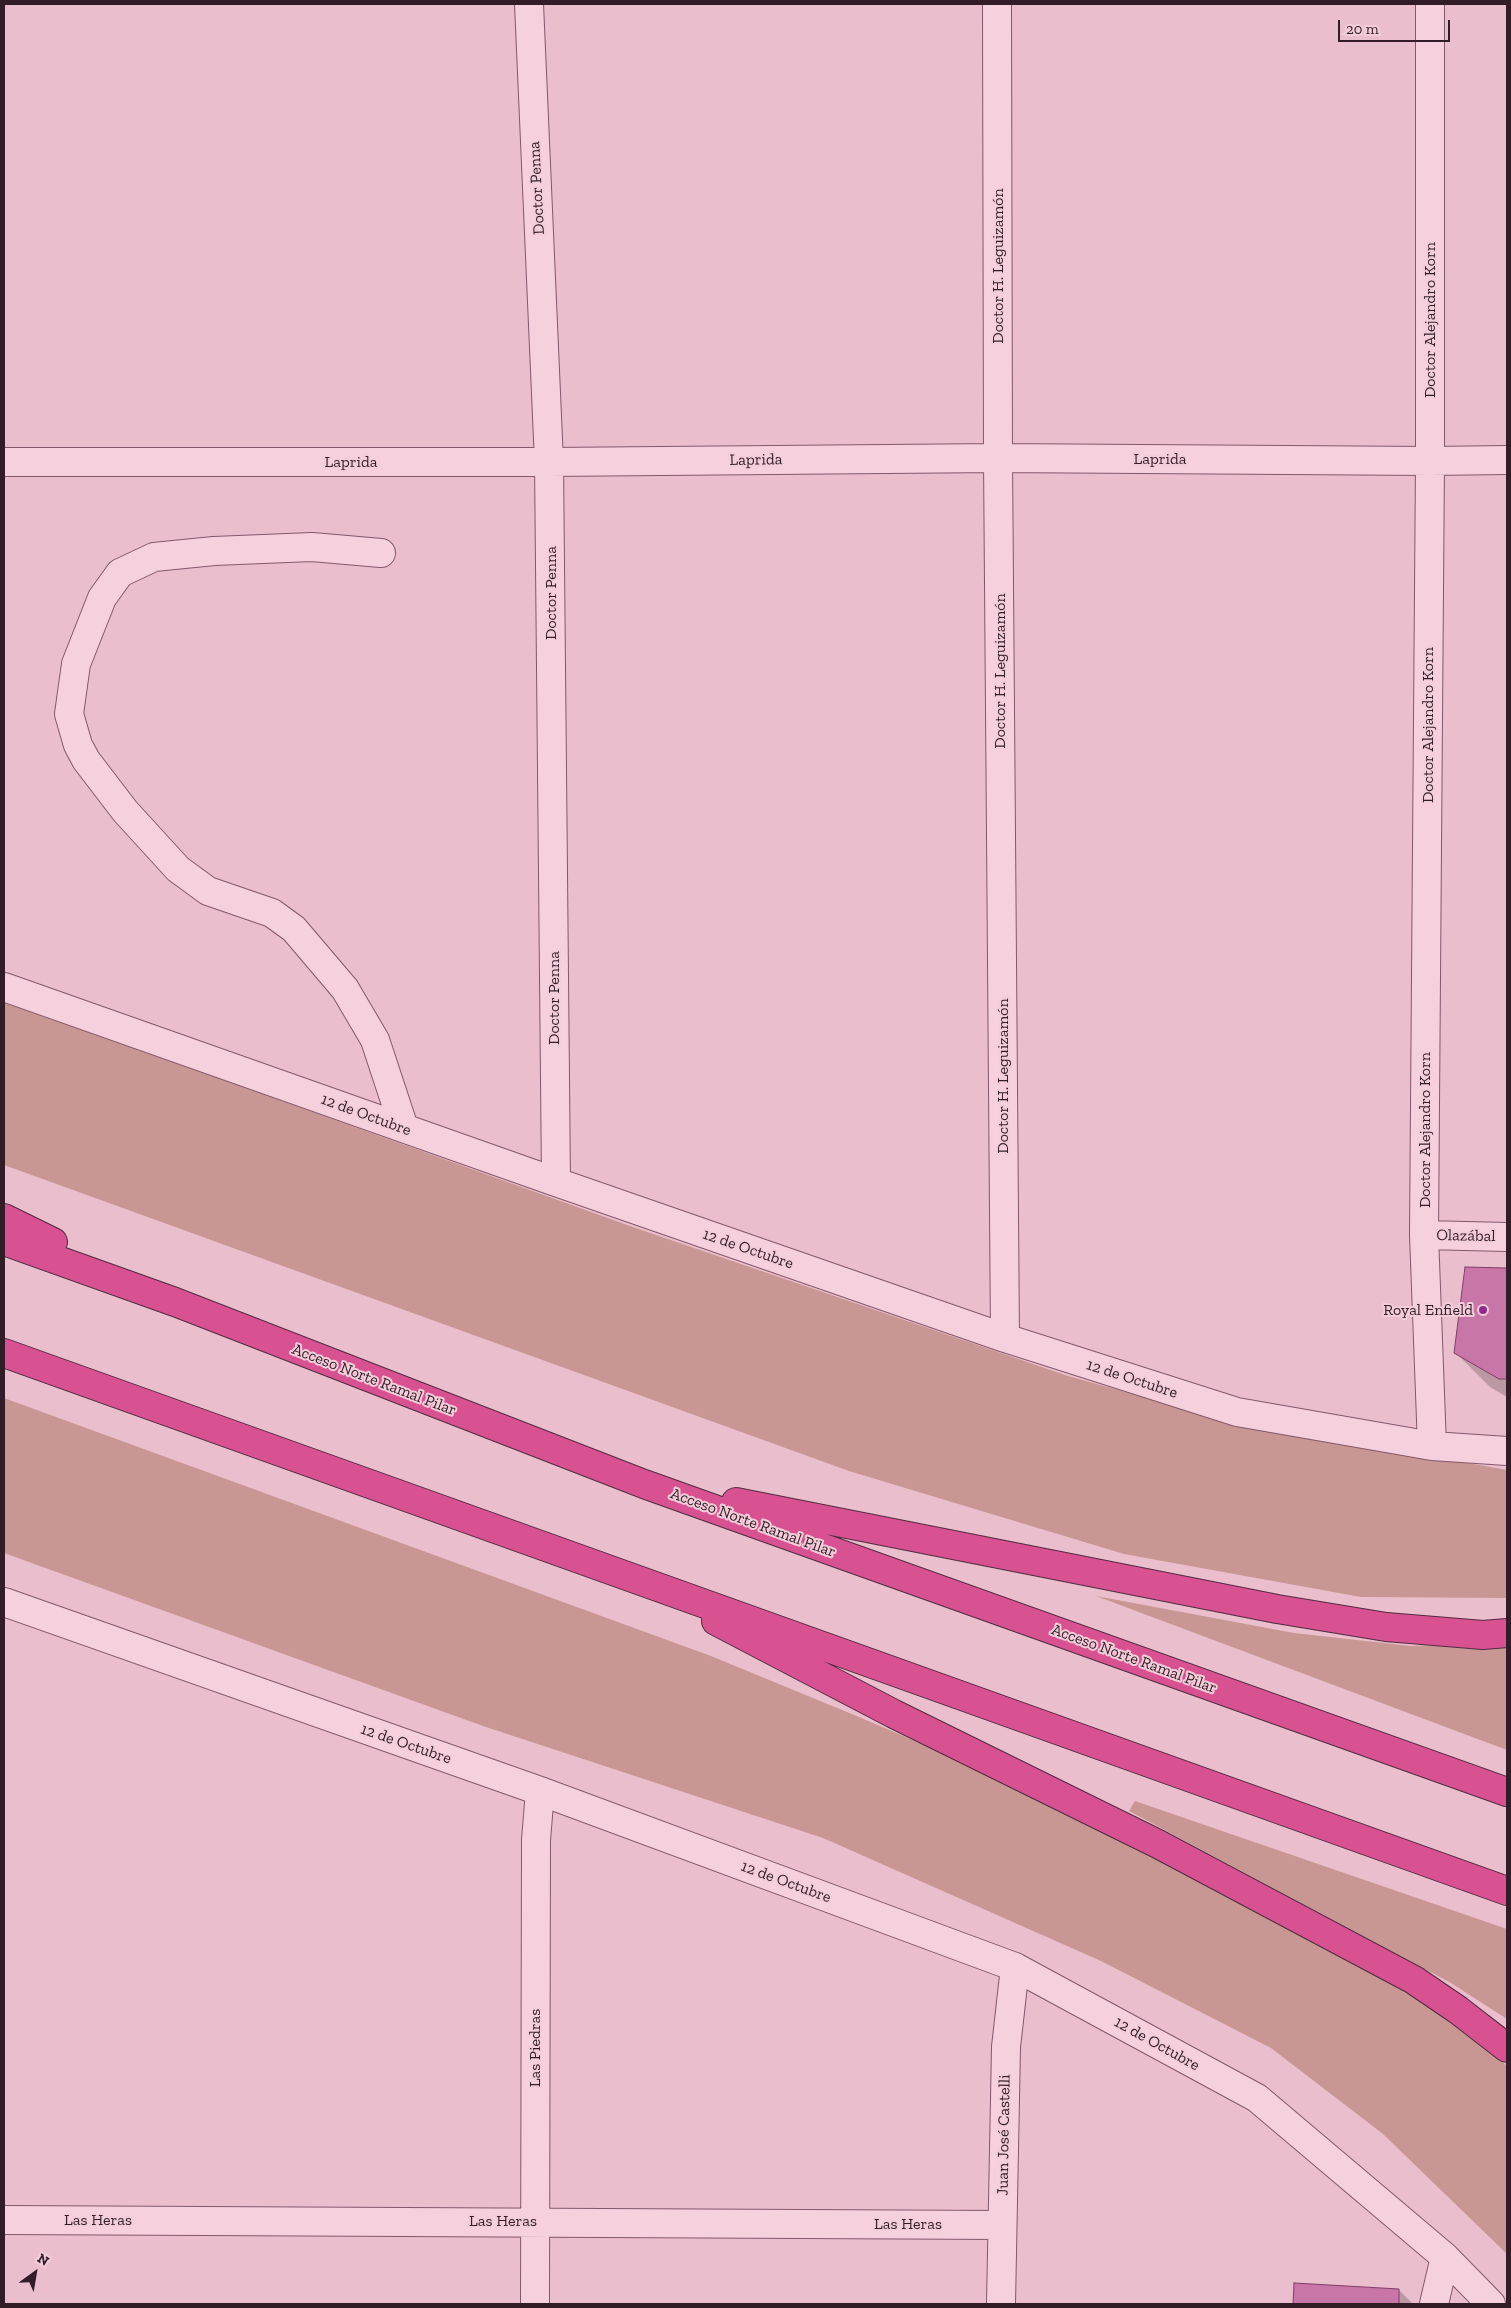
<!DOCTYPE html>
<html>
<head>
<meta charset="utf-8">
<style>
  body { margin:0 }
  #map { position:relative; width:1511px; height:2308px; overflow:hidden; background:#ebbecd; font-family:"Zilla Slab",serif }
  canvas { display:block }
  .frame { position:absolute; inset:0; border:5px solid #321c28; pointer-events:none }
  .north { position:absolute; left:10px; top:2248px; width:50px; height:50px; -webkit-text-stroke:4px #f3cdd9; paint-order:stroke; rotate:32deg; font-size:14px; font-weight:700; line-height:20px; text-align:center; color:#321c28 }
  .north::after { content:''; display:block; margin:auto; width:18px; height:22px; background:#321c28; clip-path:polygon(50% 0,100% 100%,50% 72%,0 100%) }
  .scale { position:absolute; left:1338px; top:20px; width:112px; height:22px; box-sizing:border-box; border:2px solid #321c28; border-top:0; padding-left:6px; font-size:15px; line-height:18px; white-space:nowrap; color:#321c28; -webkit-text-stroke:4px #f3cdd9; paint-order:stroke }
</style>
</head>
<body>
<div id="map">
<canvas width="1511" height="2308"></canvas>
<div class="frame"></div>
<div class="north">N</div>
<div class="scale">20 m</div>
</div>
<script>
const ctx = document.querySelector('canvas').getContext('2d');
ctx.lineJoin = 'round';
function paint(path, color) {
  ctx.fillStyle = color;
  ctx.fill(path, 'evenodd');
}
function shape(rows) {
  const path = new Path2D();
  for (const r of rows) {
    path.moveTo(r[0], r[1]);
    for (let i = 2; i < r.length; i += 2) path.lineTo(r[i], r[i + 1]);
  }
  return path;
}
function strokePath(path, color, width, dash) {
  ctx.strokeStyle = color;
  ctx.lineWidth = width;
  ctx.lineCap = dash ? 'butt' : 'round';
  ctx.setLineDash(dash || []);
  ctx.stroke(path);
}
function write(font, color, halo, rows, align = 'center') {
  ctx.font = font + ' "Zilla Slab",serif';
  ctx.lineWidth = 4;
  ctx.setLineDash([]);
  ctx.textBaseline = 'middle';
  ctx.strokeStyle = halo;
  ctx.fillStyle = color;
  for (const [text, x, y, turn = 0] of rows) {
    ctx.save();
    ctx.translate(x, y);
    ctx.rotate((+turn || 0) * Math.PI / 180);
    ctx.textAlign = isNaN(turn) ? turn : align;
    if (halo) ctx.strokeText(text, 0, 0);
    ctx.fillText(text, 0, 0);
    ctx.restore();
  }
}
paint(shape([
  [4,1001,630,1226,1068,1376,1223,1419,1507,1470,1507,1598,1361,1597,1124,1554,849,1471,4,1165],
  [4,1398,711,1656,859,1717,1034,1792,1419,1996,1471,2031,1507,2066,1507,2254,1383,2134,1271,2048,1101,1961,823,1838,483,1726,4,1553],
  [1096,1596,1294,1633,1411,1646,1507,1642,1507,1750],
  [1135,1801,1507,1929,1507,2019,1451,1983,1129,1811]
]), '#c89793');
paint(shape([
  [1466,1269,1507,1269,1507,1397,1490,1387,1455,1352],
  [1295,2284,1399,2290,1413,2304,1294,2304]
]), '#0003');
const building = shape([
  [1465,1267,1507,1268,1507,1379,1499,1379,1454,1353,1465,1267],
  [1294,2283,1399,2289,1399,2304,1293,2304,1294,2283]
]);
paint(building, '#c875a8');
strokePath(building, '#803f68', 1);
const minor = shape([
  [529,4,549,462,556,1182],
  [997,4,998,458,1005,1338],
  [1430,4,1430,461,1424,1235,1432,1446],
  [4,462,549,462,998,458,1430,461,1507,460],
  [381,553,312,547,214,551,154,557,120,573,102,598,76,664,69,714,78,745,86,760,125,811,178,869,208,891,272,913,294,929,345,989,375,1040,404,1128],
  [4,987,556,1182,1005,1338,1237,1412,1432,1446,1507,1451],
  [1424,1235,1507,1237],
  [4,1602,540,1791,1015,1967,1257,2098,1445,2257,1491,2304],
  [4,2220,1002,2225],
  [535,2304,536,1840,540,1791],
  [1001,2304,1006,2047,1015,1967],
  [1434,2304,1445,2257]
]);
const highway = shape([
  [4,1218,53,1242],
  [4,1241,175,1302,644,1484,1507,1792],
  [4,1353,1507,1891],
  [736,1502,1277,1609,1386,1627,1483,1635,1507,1633],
  [716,1621,894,1714,1158,1844,1414,1980,1458,2010,1507,2048]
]);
strokePath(minor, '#82586d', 30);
strokePath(highway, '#502c40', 30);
strokePath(minor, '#f7d0dd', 28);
strokePath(highway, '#d85191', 28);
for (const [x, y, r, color] of [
  [1483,1310,5,"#8b2b8e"]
]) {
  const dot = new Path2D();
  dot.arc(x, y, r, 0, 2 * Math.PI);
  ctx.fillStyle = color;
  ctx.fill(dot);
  strokePath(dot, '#f3cdd9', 2);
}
write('16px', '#321c28', '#f3cdd9', [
  ["Doctor Penna",537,188,-93],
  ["Doctor H. Leguizamón",998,266,-90],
  ["Doctor Alejandro Korn",1430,320,-90],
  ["Laprida",1160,459],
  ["Laprida",756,460,-1],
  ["Laprida",351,462],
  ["Doctor Penna",551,593,-90],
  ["Doctor H. Leguizamón",1000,671,-90],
  ["Doctor Alejandro Korn",1428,725,-90],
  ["Doctor Penna",554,998,-90],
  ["Doctor H. Leguizamón",1003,1076,-90],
  ["12 de Octubre",366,1115,20],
  ["Doctor Alejandro Korn",1425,1130,-90],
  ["Olazábal",1466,1236,1],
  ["12 de Octubre",748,1249,19],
  ["12 de Octubre",1132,1379,18],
  ["Acceso Norte Ramal Pilar",374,1380,21],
  ["Acceso Norte Ramal Pilar",753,1523,20],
  ["Acceso Norte Ramal Pilar",1134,1659,20],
  ["12 de Octubre",406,1744,19],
  ["12 de Octubre",786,1882,20],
  ["12 de Octubre",1157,2044,29],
  ["Las Piedras",535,2048,-90],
  ["Juan José Castelli",1004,2135,-89],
  ["Las Heras",98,2220],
  ["Las Heras",503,2221],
  ["Las Heras",908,2224]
]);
write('16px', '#321c28', '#f3cdd9', [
  ["Royal Enfield",1473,1310]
], 'right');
</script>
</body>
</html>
